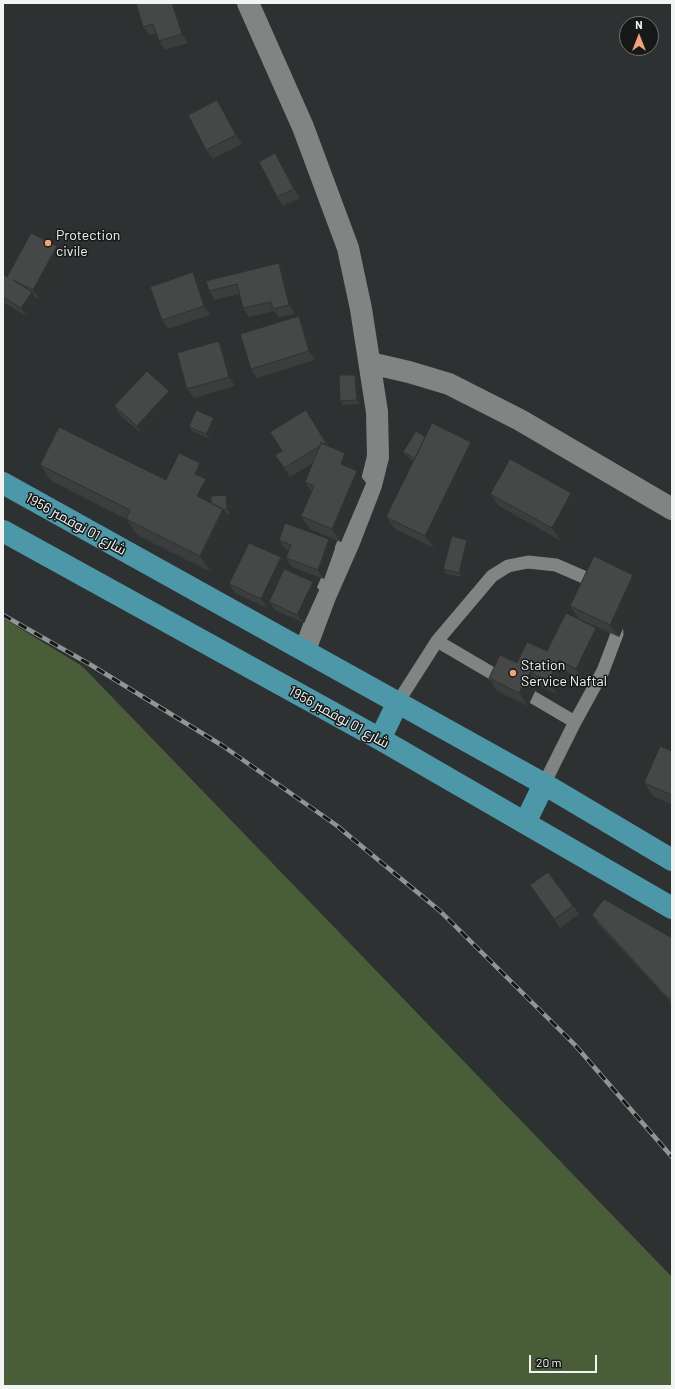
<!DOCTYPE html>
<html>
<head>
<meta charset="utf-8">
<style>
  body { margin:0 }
  #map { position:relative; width:675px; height:1389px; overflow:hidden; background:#2e3131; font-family:Barlow,sans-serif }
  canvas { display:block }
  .frame { position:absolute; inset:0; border:4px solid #f2f4f4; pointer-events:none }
  .north { position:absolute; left:619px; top:16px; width:40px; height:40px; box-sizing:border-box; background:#171919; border:1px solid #6f7171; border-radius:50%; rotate:0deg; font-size:11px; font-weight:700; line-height:16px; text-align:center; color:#f2f4f4 }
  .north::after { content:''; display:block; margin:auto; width:14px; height:18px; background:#f0a27a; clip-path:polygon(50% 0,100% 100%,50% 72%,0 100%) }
  .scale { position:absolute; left:529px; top:1355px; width:68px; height:18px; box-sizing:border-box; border:2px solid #f2f4f4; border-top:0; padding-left:5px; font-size:12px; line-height:14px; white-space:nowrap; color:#f2f4f4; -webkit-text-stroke:3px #171919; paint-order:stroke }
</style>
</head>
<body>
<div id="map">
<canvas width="675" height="1389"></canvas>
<div class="frame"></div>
<div class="north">N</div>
<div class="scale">20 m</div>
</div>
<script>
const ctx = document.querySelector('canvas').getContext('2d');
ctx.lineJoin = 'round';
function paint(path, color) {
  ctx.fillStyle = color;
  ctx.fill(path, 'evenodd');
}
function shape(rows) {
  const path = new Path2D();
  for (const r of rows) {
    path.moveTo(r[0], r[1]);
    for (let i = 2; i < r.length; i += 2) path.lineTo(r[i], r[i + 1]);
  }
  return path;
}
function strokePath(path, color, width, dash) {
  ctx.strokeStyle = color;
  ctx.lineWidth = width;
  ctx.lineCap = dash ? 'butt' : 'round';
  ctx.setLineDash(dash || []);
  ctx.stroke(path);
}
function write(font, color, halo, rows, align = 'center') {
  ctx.font = font + ' Barlow,Cairo,sans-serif';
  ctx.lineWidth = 3;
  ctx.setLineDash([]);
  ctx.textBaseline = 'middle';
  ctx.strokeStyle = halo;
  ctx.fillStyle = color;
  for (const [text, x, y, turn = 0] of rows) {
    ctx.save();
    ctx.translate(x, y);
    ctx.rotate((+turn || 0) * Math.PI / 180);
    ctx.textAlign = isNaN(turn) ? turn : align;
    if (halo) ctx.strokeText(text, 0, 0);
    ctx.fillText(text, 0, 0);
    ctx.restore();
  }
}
paint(shape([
  [3,618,82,666,672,1277,672,1386,3,1386]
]), '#495e38');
strokePath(shape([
  [437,641,492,576,508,566,528,562,556,565,586,578,598,587],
  [398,702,437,641,575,722,544,784],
  [575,722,603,671,617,634,616,620]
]), '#808483', 13);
strokePath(shape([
  [248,3,303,127,348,248,361,309,377,412,378,457,371,485,349,542,326,594,305,650],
  [370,363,409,372,449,384,520,420,672,509]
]), '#808483', 22);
strokePath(shape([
  [3,483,544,784,672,860],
  [3,531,380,739,672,908],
  [380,739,398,702],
  [525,823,544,784]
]), '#4d98a8', 22);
const rail = shape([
  [3,615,91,665,223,746,336,825,440,911,575,1045,672,1157]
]);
strokePath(rail, '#929595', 4.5);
strokePath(rail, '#171919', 3, [9]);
paint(shape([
  [175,3,188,43,165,50,159,41,157,33,150,35,143,27],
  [223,109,242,144,213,159,206,150],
  [282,162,300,198,283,206,277,197],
  [63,255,40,299,35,297,38,301,27,317,3,302,3,274,7,277],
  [279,263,285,272,295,314,279,317,274,311,249,317,243,308,239,294,215,300,209,291],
  [199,281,210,315,168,329,162,320],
  [305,325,315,360,257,378,251,369],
  [225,350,235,386,194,398,187,389],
  [355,375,358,379,360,404,343,405,340,401],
  [169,391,175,400,143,435,120,415,114,406],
  [306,410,312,419,329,446,354,466,353,469,366,483,341,542,310,529,301,516,312,492,305,482,313,463,290,477,284,468,282,451],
  [217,422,210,439,192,431,189,427],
  [425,437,480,455,434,548,395,529,386,517,414,461,406,456,403,452],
  [200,463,211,479,209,484,217,495,226,495,229,500,230,514,227,514,234,525,211,572,137,535,126,519,51,481,40,465,166,480],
  [571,493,580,506,561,541,499,506,490,494],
  [279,540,335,548,324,579,292,567,286,558,289,551,285,549],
  [471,544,462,577,446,574,443,569],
  [281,557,287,566,285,569,313,582,319,590,304,623,275,610,270,603,267,608,235,593,229,584],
  [633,575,642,588,619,637,579,619,570,606],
  [605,641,585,681,567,672,557,694,538,685,528,706,497,691,489,678,547,651],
  [672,751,672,804,653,796,644,783],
  [548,872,579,914,560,928,530,885],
  [592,915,672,938,672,1004,598,924]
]), '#3b3e3c');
paint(shape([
  [172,3,175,3,188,43,182,34],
  [217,100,223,109,242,144,236,135],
  [275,153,282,162,300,198,294,189],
  [57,246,63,255,40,299,33,290],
  [279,263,285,272,295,314,289,305],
  [193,272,199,281,210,315,204,306],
  [32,292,38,301,27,317,21,308],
  [299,316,305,325,315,360,309,351],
  [219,341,225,350,235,386,229,377],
  [355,375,358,379,360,404,357,400],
  [169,391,175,400,143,435,137,426],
  [306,410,312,419,332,452,326,443],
  [214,418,217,422,210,439,206,434],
  [471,442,480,455,434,548,425,536],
  [345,453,354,466,350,476,341,464],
  [200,463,211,479,209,484,217,495,208,512,197,496,195,474],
  [357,471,366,483,341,542,332,529],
  [571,493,580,506,561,541,552,528],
  [226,495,229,500,230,514,227,509],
  [223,509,234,525,211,572,200,556],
  [329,539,335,548,324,579,318,570],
  [467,540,471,544,462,577,459,573],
  [281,557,287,566,270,602,269,602,270,603,267,608,261,599],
  [633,575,642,588,619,637,610,625],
  [313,582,319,590,304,623,297,615],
  [596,628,605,641,585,681,576,669],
  [559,660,567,672,557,694,548,681],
  [530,672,538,685,528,706,519,693]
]), '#303231');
const building = shape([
  [136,3,172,3,182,34,159,41,153,24,143,27,136,3],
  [217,100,236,135,206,150,188,115,217,100],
  [275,153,294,189,277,197,259,162,275,153],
  [31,233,57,246,33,290,13,280,32,292,21,308,3,297,3,274,7,277,31,233],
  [279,263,289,305,273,309,271,302,243,308,237,284,209,291,206,281,279,263],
  [193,272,204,306,162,320,150,287,193,272],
  [299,316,309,351,251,369,240,334,299,316],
  [219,341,229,377,187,389,177,353,219,341],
  [147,371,169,391,137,426,114,406,147,371],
  [339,375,355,375,357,400,340,401,339,375],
  [196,410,214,418,206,434,189,427,196,410],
  [306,410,326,443,324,444,321,443,320,446,284,468,275,455,282,451,270,432,306,410],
  [432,423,471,442,425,536,386,517,432,423],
  [59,427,166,480,179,453,200,463,195,474,206,479,197,496,223,509,200,556,126,519,130,510,40,465,59,427],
  [416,431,425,437,415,459,403,452,416,431],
  [321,443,345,453,341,464,357,471,332,529,301,516,314,486,305,482,321,443],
  [510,459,571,493,552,528,490,494,510,459],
  [226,495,227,509,224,510,211,503,211,496,226,495],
  [285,523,329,539,318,570,286,558,291,545,279,540,285,523],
  [452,536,467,540,459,573,443,569,452,536],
  [249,543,281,557,261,599,229,584,249,543],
  [594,556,633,575,610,625,570,606,594,556],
  [284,569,313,582,297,615,269,602,284,569],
  [566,613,596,628,576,669,559,660,548,681,530,672,519,693,489,678,500,655,517,663,527,642,547,651,566,613],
  [660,746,672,751,672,795,644,783,660,746],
  [548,872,573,906,554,919,530,885,548,872],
  [604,899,672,938,672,1000,665,995,592,915,604,899]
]);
paint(building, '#454846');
strokePath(building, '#303231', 1);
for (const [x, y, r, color] of [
  [48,243,4,"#f0a27a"],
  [513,673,4,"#f0a27a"]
]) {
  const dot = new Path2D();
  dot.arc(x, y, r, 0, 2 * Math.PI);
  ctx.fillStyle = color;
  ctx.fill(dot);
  strokePath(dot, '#171919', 1.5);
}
write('14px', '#f2f4f4', '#171919', [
  ["Protection",56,235],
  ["civile",56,251],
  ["Station",521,665],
  ["Service Naftal",521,681]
], 'left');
write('14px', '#f2f4f4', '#171919', [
  ["شارع 01 نوفمبر 1956",76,524,29],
  ["شارع 01 نوفمبر 1956",339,717,29]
]);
</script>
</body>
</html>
